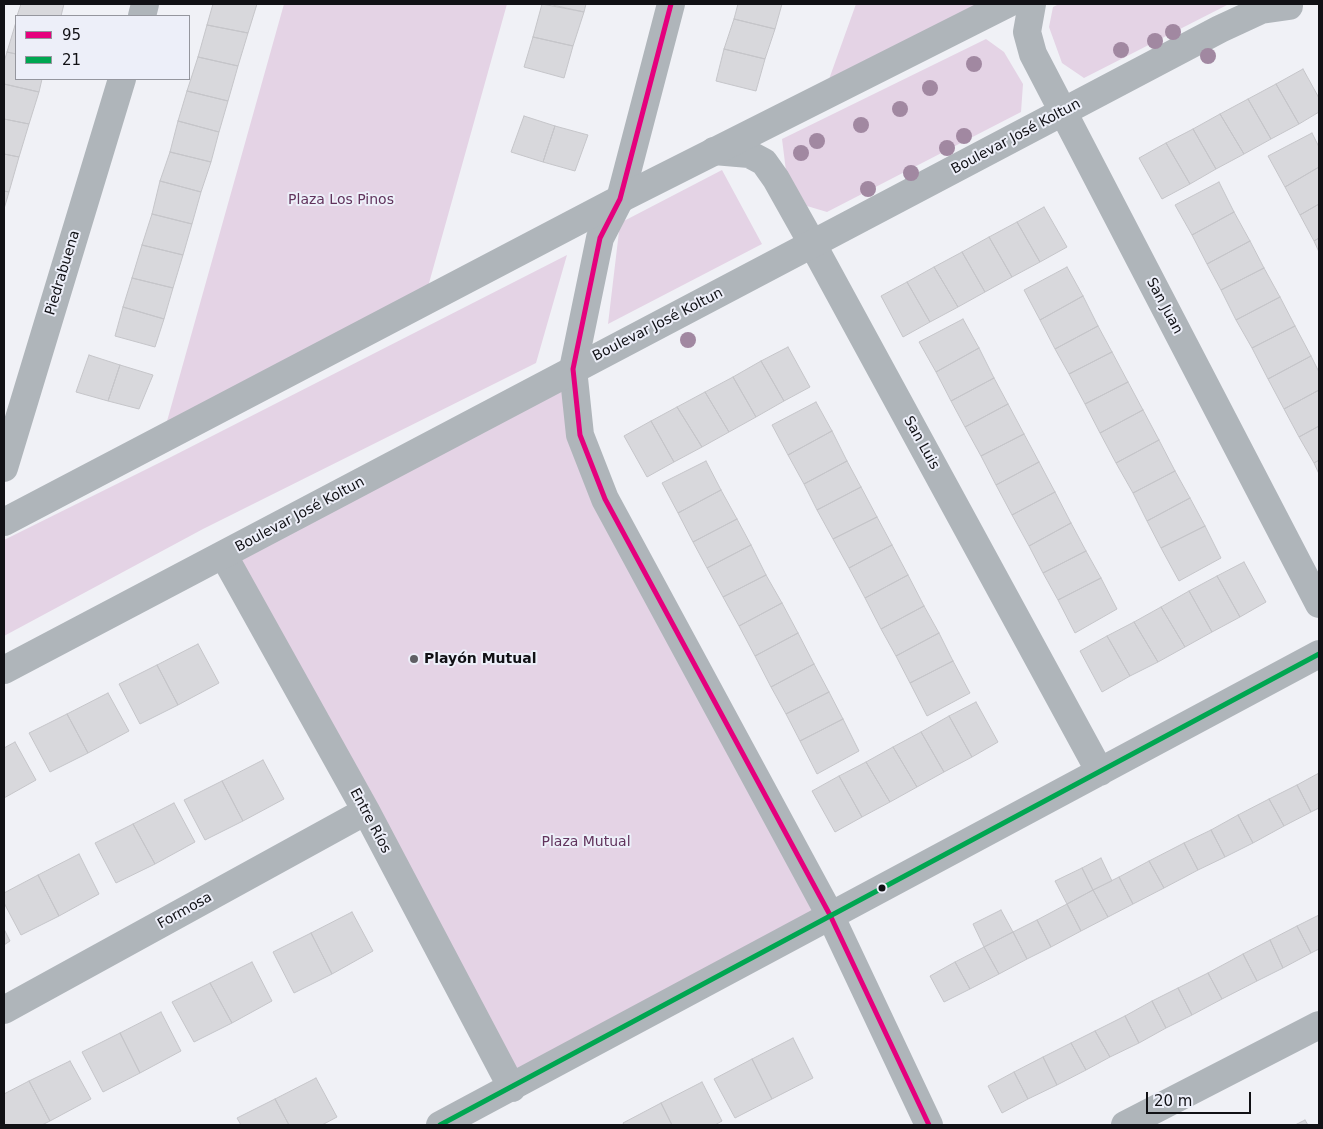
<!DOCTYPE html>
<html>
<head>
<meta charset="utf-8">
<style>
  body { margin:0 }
  #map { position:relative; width:1323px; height:1129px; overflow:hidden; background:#f0f1f6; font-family:"DejaVu Sans",sans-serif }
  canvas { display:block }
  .frame { position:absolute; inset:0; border:5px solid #111115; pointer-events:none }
  .legend { position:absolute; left:15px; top:15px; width:175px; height:65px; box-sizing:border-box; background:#edeff9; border:1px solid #95969e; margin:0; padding:6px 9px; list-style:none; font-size:15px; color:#111115 }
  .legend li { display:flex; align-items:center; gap:10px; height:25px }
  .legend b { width:25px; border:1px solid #95969e }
  .scale { position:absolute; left:1146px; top:1092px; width:105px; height:22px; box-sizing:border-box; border:2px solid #111115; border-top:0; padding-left:6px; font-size:15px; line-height:18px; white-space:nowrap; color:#111115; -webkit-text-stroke:4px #edeff9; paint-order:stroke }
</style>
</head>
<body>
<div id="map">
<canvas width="1323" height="1129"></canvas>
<div class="frame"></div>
<ul class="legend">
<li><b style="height:6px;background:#e5007d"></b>95</li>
<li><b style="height:6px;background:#00a651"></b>21</li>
</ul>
<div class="scale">20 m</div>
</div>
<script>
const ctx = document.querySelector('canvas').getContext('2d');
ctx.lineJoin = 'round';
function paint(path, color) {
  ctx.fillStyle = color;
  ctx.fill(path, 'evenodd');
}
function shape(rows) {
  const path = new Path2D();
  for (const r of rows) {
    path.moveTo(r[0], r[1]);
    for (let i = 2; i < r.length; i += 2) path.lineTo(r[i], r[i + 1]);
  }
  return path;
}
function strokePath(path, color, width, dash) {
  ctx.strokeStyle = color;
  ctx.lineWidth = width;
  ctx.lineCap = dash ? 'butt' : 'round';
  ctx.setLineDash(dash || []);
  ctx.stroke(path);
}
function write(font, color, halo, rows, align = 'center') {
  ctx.font = font + ' "DejaVu Sans",sans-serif';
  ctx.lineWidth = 4;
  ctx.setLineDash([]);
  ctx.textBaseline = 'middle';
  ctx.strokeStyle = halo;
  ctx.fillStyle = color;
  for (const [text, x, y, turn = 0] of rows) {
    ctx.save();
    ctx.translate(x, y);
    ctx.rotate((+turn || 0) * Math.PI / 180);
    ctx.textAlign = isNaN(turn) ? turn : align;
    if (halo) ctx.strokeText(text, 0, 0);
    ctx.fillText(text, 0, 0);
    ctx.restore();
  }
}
paint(shape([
  [284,4,507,4,424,301,162,439],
  [856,4,1007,4,823,96],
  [1059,4,1229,4,1084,78,1062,63,1049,27,1053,7],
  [986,39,1004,52,1023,84,1021,112,827,212,807,206,786,171,782,139],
  [722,170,762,244,608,324,620,223],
  [567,255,536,363,203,529,4,636,4,540,169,458],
  [573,369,580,435,830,915,512,1088,224,556]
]), '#e4d3e5');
const building = shape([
  [21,4,64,4,61,16,17,16,21,4],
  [213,4,257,4,248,33,207,25,213,4],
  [542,4,584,12,573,46,533,37,542,4],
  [548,4,586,4,584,12,548,4],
  [738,4,782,4,775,29,734,19,738,4],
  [734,19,775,29,765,59,724,49,734,19],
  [16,22,16,54,7,52,16,22],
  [207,25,248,33,238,66,198,57,207,25],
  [533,37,573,46,564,78,524,67,533,37],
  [724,49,765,59,756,91,716,81,724,49],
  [7,52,16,54,16,79,42,79,39,92,4,84,4,62,7,52],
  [198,57,238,66,228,101,187,91,198,57],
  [1303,69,1319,98,1319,112,1299,124,1276,84,1303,69],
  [4,84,39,92,29,124,4,119,4,84],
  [1276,84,1299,124,1271,139,1248,99,1276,84],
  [187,91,228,101,219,132,178,121,187,91],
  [1248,99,1271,139,1244,154,1220,114,1248,99],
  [1220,114,1244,154,1216,169,1193,129,1220,114],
  [524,116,555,126,543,162,511,152,524,116],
  [4,119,29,124,19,157,4,154,4,119],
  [178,121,219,132,211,162,170,152,178,121],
  [555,126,588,135,575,171,543,162,555,126],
  [1193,129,1216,169,1190,184,1166,143,1193,129],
  [1312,133,1319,147,1319,167,1285,187,1268,156,1312,133],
  [1166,143,1190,184,1162,199,1139,158,1166,143],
  [170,152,211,162,201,192,160,181,170,152],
  [4,154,19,157,9,192,4,191,4,154],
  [1319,167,1319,204,1300,215,1285,187,1319,167],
  [160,181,201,192,192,224,152,214,160,181],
  [1219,182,1234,212,1192,235,1175,205,1219,182],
  [4,191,9,192,4,209,4,191],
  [1319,204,1319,238,1314,241,1300,215,1319,204],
  [1044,207,1067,247,1040,262,1017,222,1044,207],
  [1234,212,1250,241,1207,264,1192,235,1234,212],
  [152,214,192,224,183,255,142,245,152,214],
  [1017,222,1040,262,1012,277,989,237,1017,222],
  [989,237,1012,277,985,292,962,252,989,237],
  [1319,238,1319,252,1314,241,1319,238],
  [1250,241,1264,268,1221,290,1207,264,1250,241],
  [142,245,183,255,173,288,132,278,142,245],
  [962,252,985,292,958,307,934,267,962,252],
  [934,267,958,307,930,322,907,282,934,267],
  [1067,267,1083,296,1040,320,1024,290,1067,267],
  [1264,268,1280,297,1236,320,1221,290,1264,268],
  [132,278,173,288,164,319,123,307,132,278],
  [907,282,930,322,903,337,881,296,907,282],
  [1083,296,1098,326,1055,349,1040,320,1083,296],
  [1280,297,1295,326,1252,348,1236,320,1280,297],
  [123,307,164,319,155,347,115,336,123,307],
  [963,319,979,348,936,372,919,342,963,319],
  [1098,326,1112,352,1069,374,1055,349,1098,326],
  [1295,326,1311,356,1268,379,1252,348,1295,326],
  [788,347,810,387,784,401,761,361,788,347],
  [979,348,994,378,951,401,936,372,979,348],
  [1112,352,1128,382,1085,404,1069,374,1112,352],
  [89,355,120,365,108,401,76,392,89,355],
  [1311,356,1319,372,1319,390,1284,409,1268,379,1311,356],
  [761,361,784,401,756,417,733,377,761,361],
  [120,365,153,375,139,409,108,401,120,365],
  [733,377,756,417,729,432,705,392,733,377],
  [994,378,1008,404,965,427,951,401,994,378],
  [1128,382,1143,410,1100,433,1085,404,1128,382],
  [1319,390,1319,426,1299,437,1284,409,1319,390],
  [705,392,729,432,702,447,677,407,705,392],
  [816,402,832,431,788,455,772,425,816,402],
  [1008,404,1024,434,981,456,965,427,1008,404],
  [677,407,702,447,674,462,651,421,677,407],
  [1143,410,1159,440,1116,463,1100,433,1143,410],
  [651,421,674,462,647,477,624,436,651,421],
  [1319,426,1319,460,1314,463,1299,437,1319,426],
  [832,431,847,461,804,484,788,455,832,431],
  [1024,434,1039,462,996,485,981,456,1024,434],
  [1159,440,1175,471,1133,493,1116,463,1159,440],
  [1319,460,1319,474,1314,463,1319,460],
  [706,461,721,490,678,513,662,483,706,461],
  [847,461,861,487,817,510,804,484,847,461],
  [1039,462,1055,492,1012,515,996,485,1039,462],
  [1175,471,1190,498,1147,521,1133,493,1175,471],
  [861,487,877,517,833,539,817,510,861,487],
  [721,490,737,519,693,542,678,513,721,490],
  [1055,492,1071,523,1029,546,1012,515,1055,492],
  [1190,498,1205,526,1161,548,1147,521,1190,498],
  [877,517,892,545,849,568,833,539,877,517],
  [737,519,751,545,707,568,693,542,737,519],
  [1071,523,1086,551,1043,573,1029,546,1071,523],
  [1205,526,1221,558,1179,581,1161,548,1205,526],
  [751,545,766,575,723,597,707,568,751,545],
  [892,545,908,575,865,598,849,568,892,545],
  [1086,551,1101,578,1058,600,1043,573,1086,551],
  [1244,562,1266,602,1240,617,1217,576,1244,562],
  [766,575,782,603,739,626,723,597,766,575],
  [908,575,924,606,881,629,865,598,908,575],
  [1217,576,1240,617,1212,632,1189,591,1217,576],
  [1101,578,1117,609,1075,633,1058,600,1101,578],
  [1189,591,1212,632,1185,647,1161,607,1189,591],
  [782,603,798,633,755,656,739,626,782,603],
  [924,606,939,633,896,656,881,629,924,606],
  [1161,607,1185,647,1158,662,1134,622,1161,607],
  [1134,622,1158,662,1130,676,1107,636,1134,622],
  [798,633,814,664,771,687,755,656,798,633],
  [939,633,953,661,910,683,896,656,939,633],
  [1107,636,1130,676,1102,692,1080,651,1107,636],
  [198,644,219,683,178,705,157,665,198,644],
  [953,661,970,693,927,716,910,683,953,661],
  [814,664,829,692,786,714,771,687,814,664],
  [157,665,178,705,140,724,119,684,157,665],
  [829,692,843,719,800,741,786,714,829,692],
  [108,693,129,731,88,753,67,714,108,693],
  [976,702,998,742,972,757,949,716,976,702],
  [67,714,88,753,50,772,29,733,67,714],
  [949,716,972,757,944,772,921,732,949,716],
  [843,719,859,751,817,774,800,741,843,719],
  [921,732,944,772,917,787,893,747,921,732],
  [15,742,36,780,4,798,4,748,15,742],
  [893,747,917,787,890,802,866,762,893,747],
  [263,760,284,799,243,821,222,781,263,760],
  [866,762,890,802,862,817,839,776,866,762],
  [1319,773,1319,808,1311,812,1297,785,1319,773],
  [839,776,862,817,835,832,812,791,839,776],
  [222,781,243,821,205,840,184,800,222,781],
  [1297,785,1311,812,1284,826,1269,799,1297,785],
  [1269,799,1284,826,1253,843,1238,815,1269,799],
  [174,803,195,842,155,864,133,824,174,803],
  [1238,815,1253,843,1225,857,1211,830,1238,815],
  [133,824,155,864,116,883,95,843,133,824],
  [1211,830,1225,857,1198,870,1184,843,1211,830],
  [1184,843,1198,870,1164,888,1149,861,1184,843],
  [79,854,99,894,59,916,38,875,79,854],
  [1101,858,1112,881,1093,890,1082,868,1101,858],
  [1149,861,1164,888,1133,904,1119,877,1149,861],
  [1082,868,1093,890,1067,904,1055,881,1082,868],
  [38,875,59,916,21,935,4,903,4,893,38,875],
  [1119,877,1133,904,1108,917,1093,890,1119,877],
  [1093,890,1108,917,1081,931,1067,904,1093,890],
  [1067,904,1081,931,1051,947,1037,920,1067,904],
  [1001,910,1013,932,984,947,973,924,1001,910],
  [352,912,373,951,332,974,311,933,352,912],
  [1319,915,1319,949,1311,953,1297,926,1319,915],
  [1037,920,1051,947,1027,959,1013,932,1037,920],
  [1297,926,1311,953,1283,968,1270,940,1297,926],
  [4,929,10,941,4,945,4,929],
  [1013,932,1027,959,999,974,984,947,1013,932],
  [311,933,332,974,294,993,273,952,311,933],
  [1270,940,1283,968,1257,981,1243,954,1270,940],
  [984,947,999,974,970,989,955,962,984,947],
  [1243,954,1257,981,1222,999,1208,973,1243,954],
  [252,962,272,1001,232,1023,210,983,252,962],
  [955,962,970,989,944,1002,930,976,955,962],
  [1208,973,1222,999,1192,1015,1178,988,1208,973],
  [210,983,232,1023,194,1042,172,1002,210,983],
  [1178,988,1192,1015,1166,1028,1152,1001,1178,988],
  [1152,1001,1166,1028,1139,1043,1125,1016,1152,1001],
  [161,1012,181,1051,140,1073,120,1033,161,1012],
  [1125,1016,1139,1043,1110,1057,1095,1031,1125,1016],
  [1095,1031,1110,1057,1086,1070,1071,1043,1095,1031],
  [120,1033,140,1073,103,1092,82,1052,120,1033],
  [793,1038,813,1078,772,1099,752,1059,793,1038],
  [1071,1043,1086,1070,1057,1085,1043,1057,1071,1043],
  [1043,1057,1057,1085,1028,1099,1014,1072,1043,1057],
  [752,1059,772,1099,735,1118,714,1079,752,1059],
  [70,1061,91,1099,50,1121,29,1081,70,1061],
  [1014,1072,1028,1099,1002,1113,988,1086,1014,1072],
  [316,1078,337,1117,322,1125,289,1125,275,1099,316,1078],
  [29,1081,50,1121,42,1125,4,1125,4,1094,29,1081],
  [702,1082,722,1121,715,1125,672,1125,661,1103,702,1082],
  [275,1099,289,1125,241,1125,237,1118,275,1099],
  [661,1103,672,1125,624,1125,623,1123,661,1103],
  [1305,1120,1308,1125,1295,1125,1305,1120]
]);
paint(building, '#d8d8dc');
strokePath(building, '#c5c5c9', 1);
strokePath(shape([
  [671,4,620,199,600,238,573,369,580,435,605,499,830,915,929,1125],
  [142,16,145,4],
  [714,151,749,154,764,162,776,179,813,245,1100,772],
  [4,468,122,79],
  [224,556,366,811,512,1088],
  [4,1010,366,811],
  [440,1125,1319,654],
  [1125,1125,1319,1025]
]), '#afb5ba', 28);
strokePath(shape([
  [1032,4,1027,32,1033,54,1319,604],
  [4,522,620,199,1007,4],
  [4,670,1220,29,1261,10,1289,6]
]), '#afb5ba', 28);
strokePath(shape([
  [671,4,620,199,600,238,573,369,580,435,605,499,830,915,929,1125]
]), '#e5007d', 5);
strokePath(shape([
  [440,1125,1319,654]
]), '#00a651', 5);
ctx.fillStyle = '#a188a1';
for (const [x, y] of [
  [1173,32],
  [1155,41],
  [1121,50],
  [1208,56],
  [974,64],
  [930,88],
  [900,109],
  [861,125],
  [964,136],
  [817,141],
  [947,148],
  [801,153],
  [911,173],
  [868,189],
  [688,340]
]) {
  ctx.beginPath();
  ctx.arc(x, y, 8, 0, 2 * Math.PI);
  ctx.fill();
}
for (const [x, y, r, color] of [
  [414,659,5,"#5f5f64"],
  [882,888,4.5,"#111115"]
]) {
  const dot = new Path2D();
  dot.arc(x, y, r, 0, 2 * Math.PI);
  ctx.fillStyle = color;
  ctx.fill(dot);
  strokePath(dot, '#edeff9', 2);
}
write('14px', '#111115', '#edeff9', [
  ["Boulevar José Koltun",1016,137,-28],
  ["Piedrabuena",63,273,-73],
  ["San Juan",1164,306,62],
  ["Boulevar José Koltun",658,325,-27],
  ["San Luis",921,443,61],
  ["Boulevar José Koltun",300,515,-28],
  ["Entre Ríos",370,821,62],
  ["Formosa",185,911,-29]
]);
write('14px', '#61335c', '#edeff9', [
  ["Plaza Los Pinos",341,200],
  ["Plaza Mutual",586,842]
]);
write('bold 14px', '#111115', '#edeff9', [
  ["Playón Mutual",424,659]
], 'left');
</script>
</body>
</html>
